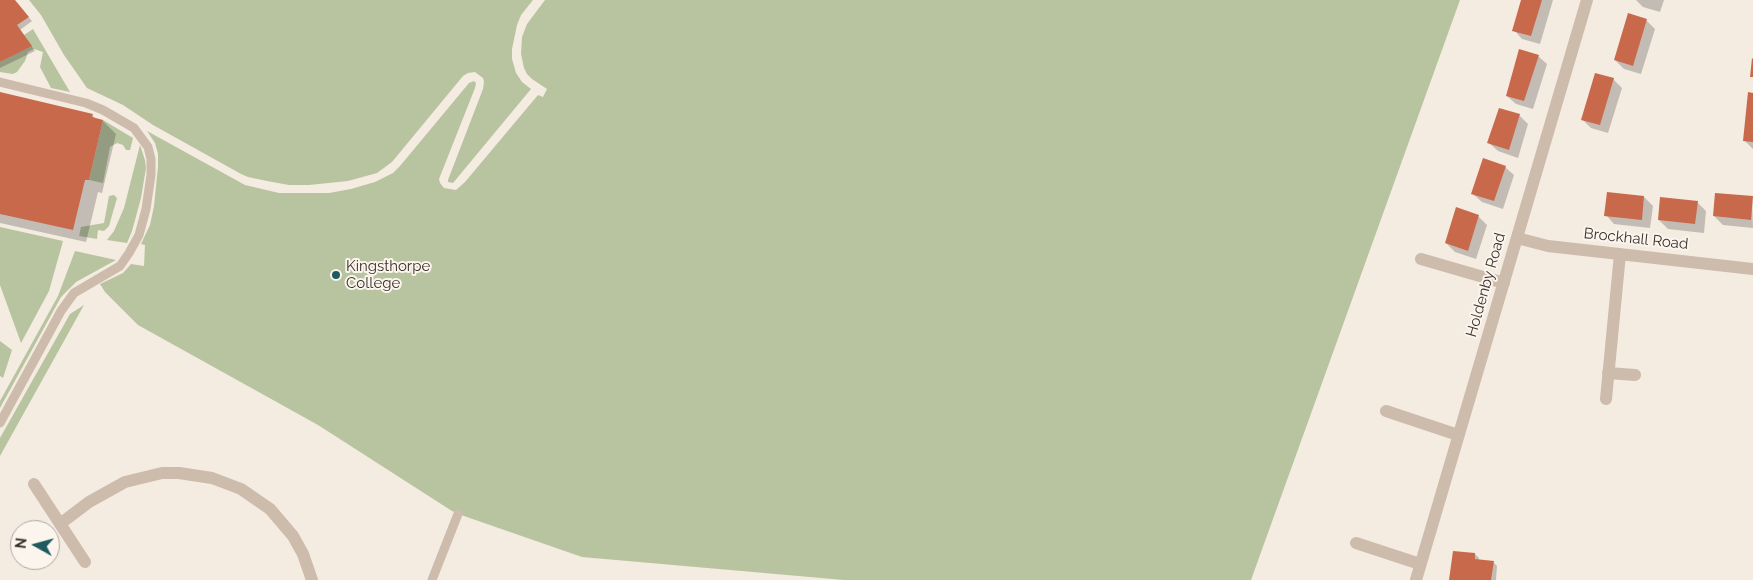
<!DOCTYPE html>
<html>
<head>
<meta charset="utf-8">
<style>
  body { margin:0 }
  #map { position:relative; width:1753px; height:580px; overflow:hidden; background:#f4ebe1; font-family:Raleway,sans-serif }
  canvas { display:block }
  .north { position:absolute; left:10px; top:520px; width:50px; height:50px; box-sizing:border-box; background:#fbf5ee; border:1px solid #aea6a0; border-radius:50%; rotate:277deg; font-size:14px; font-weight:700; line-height:20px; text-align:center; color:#3b302b }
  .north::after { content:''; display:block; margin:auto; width:18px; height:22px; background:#1f5a5e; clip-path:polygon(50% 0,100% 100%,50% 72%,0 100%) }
</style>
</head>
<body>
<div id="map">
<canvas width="1753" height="580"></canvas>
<div class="north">N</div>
</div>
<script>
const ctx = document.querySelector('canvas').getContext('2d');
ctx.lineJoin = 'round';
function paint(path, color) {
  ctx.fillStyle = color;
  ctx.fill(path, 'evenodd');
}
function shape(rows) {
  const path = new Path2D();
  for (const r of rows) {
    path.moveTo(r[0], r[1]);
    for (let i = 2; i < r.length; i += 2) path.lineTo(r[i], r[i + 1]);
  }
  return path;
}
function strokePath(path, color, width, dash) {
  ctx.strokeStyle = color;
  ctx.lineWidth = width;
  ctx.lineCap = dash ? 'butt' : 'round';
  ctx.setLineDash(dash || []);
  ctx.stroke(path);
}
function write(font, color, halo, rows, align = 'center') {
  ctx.font = font + ' Raleway,sans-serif';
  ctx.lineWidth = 4;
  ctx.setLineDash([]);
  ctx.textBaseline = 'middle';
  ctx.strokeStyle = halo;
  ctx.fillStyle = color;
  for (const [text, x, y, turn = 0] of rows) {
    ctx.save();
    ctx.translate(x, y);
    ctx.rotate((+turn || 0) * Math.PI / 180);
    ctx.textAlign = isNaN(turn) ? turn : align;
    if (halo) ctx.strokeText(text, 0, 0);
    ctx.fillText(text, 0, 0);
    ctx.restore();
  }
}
paint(shape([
  [29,0,533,0,521,15,517,25,512,49,512,59,516,73,522,82,531,89,453,183,448,182,448,180,483,89,484,82,483,78,475,72,468,73,463,76,392,162,377,173,348,181,309,185,289,185,267,181,248,177,241,174,153,125,123,105,87,88,64,55,41,15],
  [545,0,1460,0,1251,580,844,580,582,557,464,516,452,511,318,425,138,325,105,292,100,284,123,273,131,264,144,266,145,245,141,244,150,225,154,206,158,167,158,154,155,143,147,131,245,185,279,193,329,193,351,189,375,182,393,173,400,166,469,83,474,81,476,83,475,88,439,179,440,183,444,188,456,190,465,182,538,95,543,97,547,89,532,79,527,74,524,68,521,54,522,37,527,24],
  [33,29,70,92,51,88,40,67,43,52,34,49,28,52,25,61,17,72,13,74,0,72,0,62,31,46,24,35],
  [103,120,133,138,130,150,126,150,123,145,117,143,110,147,103,183,89,180],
  [140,145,145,160,146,168,141,198,132,231,127,243,107,240,114,231,124,208],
  [114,195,117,198,109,226,104,231,98,230,97,239,79,236,81,227,104,223,109,196],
  [0,227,63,241,49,291,21,343,0,285],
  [75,251,116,260,76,282,61,297,0,408,0,401,58,296],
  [84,305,0,456,0,438,70,314],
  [0,341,12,350,3,378,0,376]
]), '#b8c4a0');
paint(shape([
  [0,0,13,0,32,21,20,30,35,51,0,68],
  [1523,0,1553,0,1540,44,1522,39,1514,30],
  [1636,0,1664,0,1660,12,1643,7],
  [1646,20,1655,29,1641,74,1624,69,1615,60],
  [1538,56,1547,64,1533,109,1516,104,1507,96],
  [1613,79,1622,88,1608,133,1591,128,1582,119],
  [0,94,92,115,97,120,103,121,116,134,102,193,98,192,86,242,0,223],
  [1753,94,1753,149,1744,140],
  [1519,115,1528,124,1518,158,1498,151,1489,143],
  [1505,167,1514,175,1503,209,1482,202,1473,194],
  [1644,197,1653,206,1650,228,1614,224,1606,215],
  [1752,198,1753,228,1723,225,1714,216],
  [1697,202,1706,211,1704,233,1668,229,1659,220],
  [1478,216,1487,225,1476,259,1455,252,1446,243],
  [1475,554,1479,558,1479,560,1493,562,1497,566,1496,580,1451,580]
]), '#0003');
paint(shape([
  [0,0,15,0,29,17,17,25,32,46,0,62],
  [1521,0,1542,0,1531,36,1512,31],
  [1628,13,1647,19,1633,66,1614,60],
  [1519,49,1539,55,1524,101,1506,96],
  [1752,58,1753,59,1753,77,1750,77],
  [1595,73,1614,78,1600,125,1581,120],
  [0,92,93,114,92,117,103,120,89,180,85,180,73,230,0,214],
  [1748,92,1753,93,1753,142,1743,141],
  [1499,108,1520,114,1509,150,1487,143],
  [1483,158,1506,166,1494,201,1471,194],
  [1607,192,1644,196,1642,220,1604,216],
  [1715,193,1753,196,1751,220,1713,216],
  [1660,197,1698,201,1695,224,1658,220],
  [1456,207,1479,215,1468,251,1445,243],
  [1453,551,1475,553,1475,559,1494,561,1491,580,1449,580]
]), '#c8694b');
strokePath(shape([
  [0,82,86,103,103,110,134,128,148,147,151,159,151,175,146,209,139,235,129,253,120,266,74,293,61,311,0,423],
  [432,580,458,514]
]), '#cdbbac', 9);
strokePath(shape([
  [1517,238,1548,246,1753,269],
  [1421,259,1504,283],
  [1608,373,1635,375],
  [1606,399,1620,254],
  [1386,411,1458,435],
  [34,484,85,562],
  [60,524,89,502,125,482,162,473,179,473,212,478,241,489,270,509,293,536,303,554,312,580],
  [1356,543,1420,564],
  [1416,580,1587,0]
]), '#cdbbac', 12);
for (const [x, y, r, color] of [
  [336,275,5,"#1f5a5e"]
]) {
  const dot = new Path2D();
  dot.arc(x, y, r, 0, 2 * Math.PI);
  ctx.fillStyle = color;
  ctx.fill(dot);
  strokePath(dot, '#fbf5ee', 2);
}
write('15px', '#3b302b', '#fbf5ee', [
  ["Brockhall Road",1636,239,6],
  ["Holdenby Road",1486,285,-74]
]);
write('15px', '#3b302b', '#fbf5ee', [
  ["Kingsthorpe",346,266],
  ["College",346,283]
], 'left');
</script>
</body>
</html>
